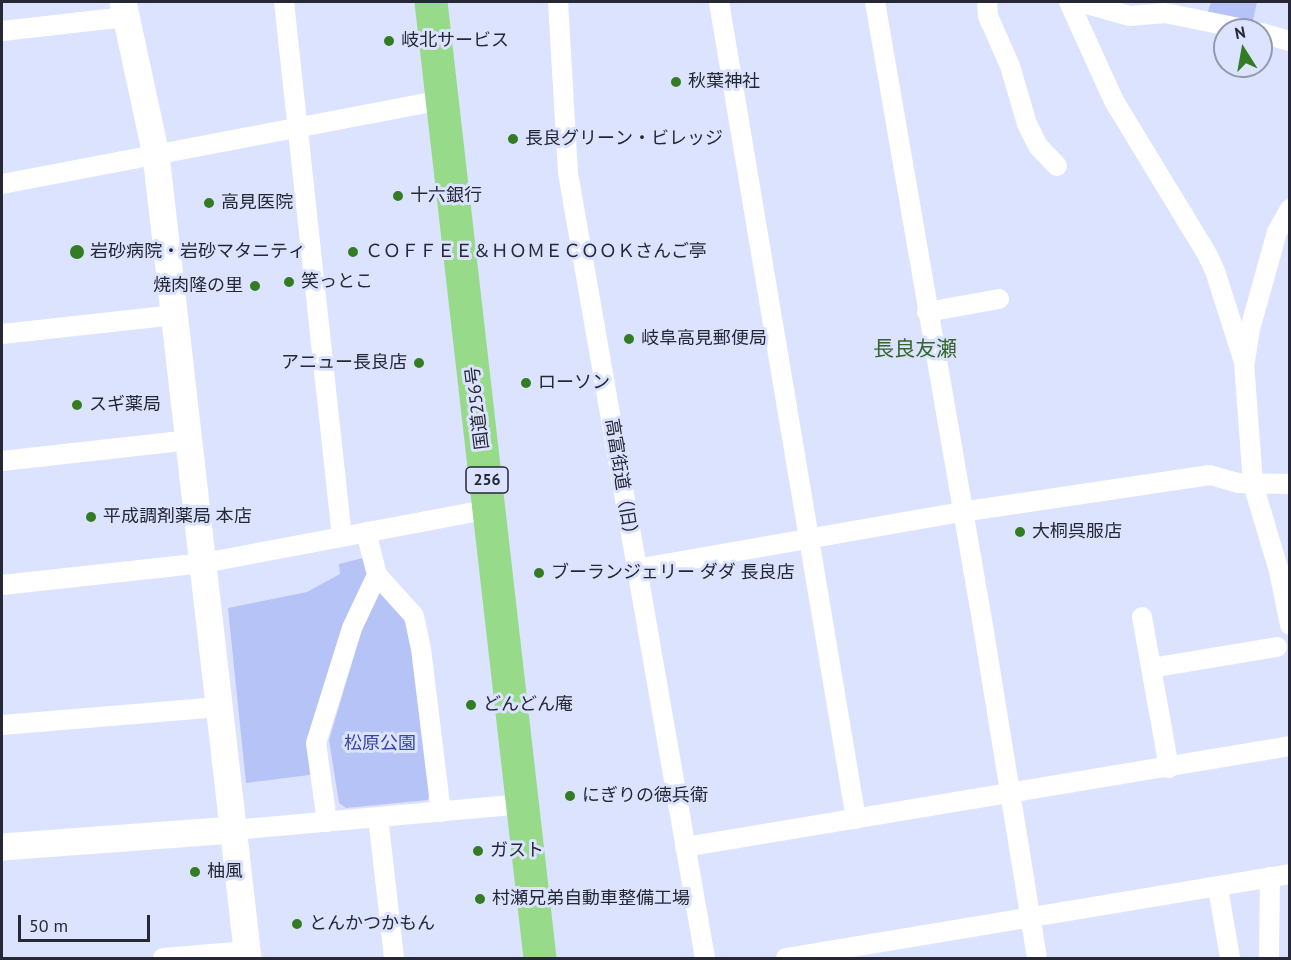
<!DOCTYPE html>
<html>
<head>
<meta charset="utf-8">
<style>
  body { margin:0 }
  #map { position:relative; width:1291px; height:960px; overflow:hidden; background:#dce3fe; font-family:"PT Sans",sans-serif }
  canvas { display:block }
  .frame { position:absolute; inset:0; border:3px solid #262935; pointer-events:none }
  .north { position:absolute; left:1213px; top:18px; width:60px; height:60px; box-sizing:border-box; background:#dce3fe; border:2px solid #9399ae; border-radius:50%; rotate:349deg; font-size:16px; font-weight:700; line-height:24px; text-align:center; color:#262935 }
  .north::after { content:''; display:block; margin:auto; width:21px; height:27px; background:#337c23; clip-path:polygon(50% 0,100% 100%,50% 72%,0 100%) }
  .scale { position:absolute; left:18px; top:915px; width:132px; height:27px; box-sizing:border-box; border:3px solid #262935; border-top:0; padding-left:8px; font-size:18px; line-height:21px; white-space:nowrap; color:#262935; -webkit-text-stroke:4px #dce3fe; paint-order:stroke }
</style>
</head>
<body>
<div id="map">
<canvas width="1291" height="960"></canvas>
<div class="frame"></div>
<div class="north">N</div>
<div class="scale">50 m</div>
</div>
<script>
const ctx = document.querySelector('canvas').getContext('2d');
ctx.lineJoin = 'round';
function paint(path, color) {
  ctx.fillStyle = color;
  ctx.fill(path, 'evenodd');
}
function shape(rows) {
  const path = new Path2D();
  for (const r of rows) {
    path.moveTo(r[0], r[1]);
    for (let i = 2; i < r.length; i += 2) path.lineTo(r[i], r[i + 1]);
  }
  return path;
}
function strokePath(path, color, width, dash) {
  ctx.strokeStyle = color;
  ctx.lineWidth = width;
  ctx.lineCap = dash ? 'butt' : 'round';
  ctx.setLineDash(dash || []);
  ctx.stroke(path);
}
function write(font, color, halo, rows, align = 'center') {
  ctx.font = font + ' "PT Sans","Noto Sans JP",sans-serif';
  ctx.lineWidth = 6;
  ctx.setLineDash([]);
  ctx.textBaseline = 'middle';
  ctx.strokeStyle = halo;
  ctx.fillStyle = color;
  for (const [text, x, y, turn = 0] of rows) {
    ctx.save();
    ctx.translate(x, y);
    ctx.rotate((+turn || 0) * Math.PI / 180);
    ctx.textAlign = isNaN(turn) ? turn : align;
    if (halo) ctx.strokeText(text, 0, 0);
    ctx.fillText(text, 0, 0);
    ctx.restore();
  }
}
paint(shape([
  [1211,2,1257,2,1253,20,1207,15],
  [363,558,370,577,317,774,246,783,228,608,307,592,340,574,339,564],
  [384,591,418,625,434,773,428,800,346,808,339,803,329,740,366,616,376,592]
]), '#b6c3f6');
strokePath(shape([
  [284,2,342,537],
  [558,2,568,173,705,958],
  [719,2,856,819],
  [875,2,983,626,1037,958],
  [987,2,988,16,1010,66,1027,124,1038,146,1057,166],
  [1069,2,1114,101,1207,254,1215,271,1244,362,1253,484,1279,571,1290,625],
  [1080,2,1130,16,1165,13,1249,30],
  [2,31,126,17],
  [1261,33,1290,41],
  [2,184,442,100],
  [927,312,999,299],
  [2,334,175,315],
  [1245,361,1250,329,1277,232,1290,209],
  [2,461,190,440],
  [366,532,377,575,414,616,421,649,441,812],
  [636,569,961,512,1210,475,1238,483,1290,484],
  [2,585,204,563,490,509],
  [1142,617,1169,768],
  [1151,668,1277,647],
  [2,725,219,707],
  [378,817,394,958],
  [327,822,316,743,352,628,377,575],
  [233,830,523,804],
  [685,847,1290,746],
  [1218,888,1230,958],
  [163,958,247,951],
  [786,958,1290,874],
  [1269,958,1270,877]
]), '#fff', 20);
strokePath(shape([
  [123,2,156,155,248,958],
  [2,847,233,830]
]), '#fff', 27);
strokePath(shape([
  [431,2,540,958]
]), '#97da8a', 33);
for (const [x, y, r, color] of [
  [389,41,6,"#337c23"],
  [676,82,6,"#337c23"],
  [513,139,6,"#337c23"],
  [398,196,6,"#337c23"],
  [209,203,6,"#337c23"],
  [77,252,8,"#337c23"],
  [353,252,6,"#337c23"],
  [289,282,6,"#337c23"],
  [255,286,6,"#337c23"],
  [629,339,6,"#337c23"],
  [419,363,6,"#337c23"],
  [526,383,6,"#337c23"],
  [77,405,6,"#337c23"],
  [91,517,6,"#337c23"],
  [1020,532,6,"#337c23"],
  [539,573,6,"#337c23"],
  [471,705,6,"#337c23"],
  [570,796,6,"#337c23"],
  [478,851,6,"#337c23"],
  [195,872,6,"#337c23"],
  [480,899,6,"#337c23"],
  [297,924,6,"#337c23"]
]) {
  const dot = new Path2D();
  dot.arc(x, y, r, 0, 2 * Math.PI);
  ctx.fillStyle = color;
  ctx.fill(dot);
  strokePath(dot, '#dce3fe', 2);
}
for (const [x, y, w] of [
  [487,480,42]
]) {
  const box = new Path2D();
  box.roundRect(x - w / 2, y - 13, w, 26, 4.5);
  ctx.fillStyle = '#dce3fe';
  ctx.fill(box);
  strokePath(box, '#262935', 1.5);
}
write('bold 16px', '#262935', null, [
  ["256",487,480]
]);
write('18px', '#262935', '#dce3fe', [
  ["岐北サービス",401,41],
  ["秋葉神社",688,82],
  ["長良グリーン・ビレッジ",525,139],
  ["十六銀行",410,196],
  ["高見医院",221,203],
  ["岩砂病院・岩砂マタニティ",90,252],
  ["ＣＯＦＦＥＥ＆ＨＯＭＥＣＯＯＫさんご亭",365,252],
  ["笑っとこ",301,282],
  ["焼肉隆の里",243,286,"right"],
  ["岐阜高見郵便局",641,339],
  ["アニュー長良店",407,363,"right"],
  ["ローソン",538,383],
  ["スギ薬局",89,405],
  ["平成調剤薬局 本店",103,517],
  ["大桐呉服店",1032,532],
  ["ブーランジェリー ダダ 長良店",551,573],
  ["どんどん庵",483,705],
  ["にぎりの徳兵衛",582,796],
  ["ガスト",490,851],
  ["柚風",207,872],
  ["村瀬兄弟自動車整備工場",492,899],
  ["とんかつかもん",309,924]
], 'left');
write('18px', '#262935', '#dce3fe', [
  ["国道256号",478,408,-97],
  ["高富街道（旧）",621,481,81]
]);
write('18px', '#3a44a8', '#dce3fe', [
  ["松原公園",380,744]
]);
write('21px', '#36652d', '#dce3fe', [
  ["長良友瀬",915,350]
]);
</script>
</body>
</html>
